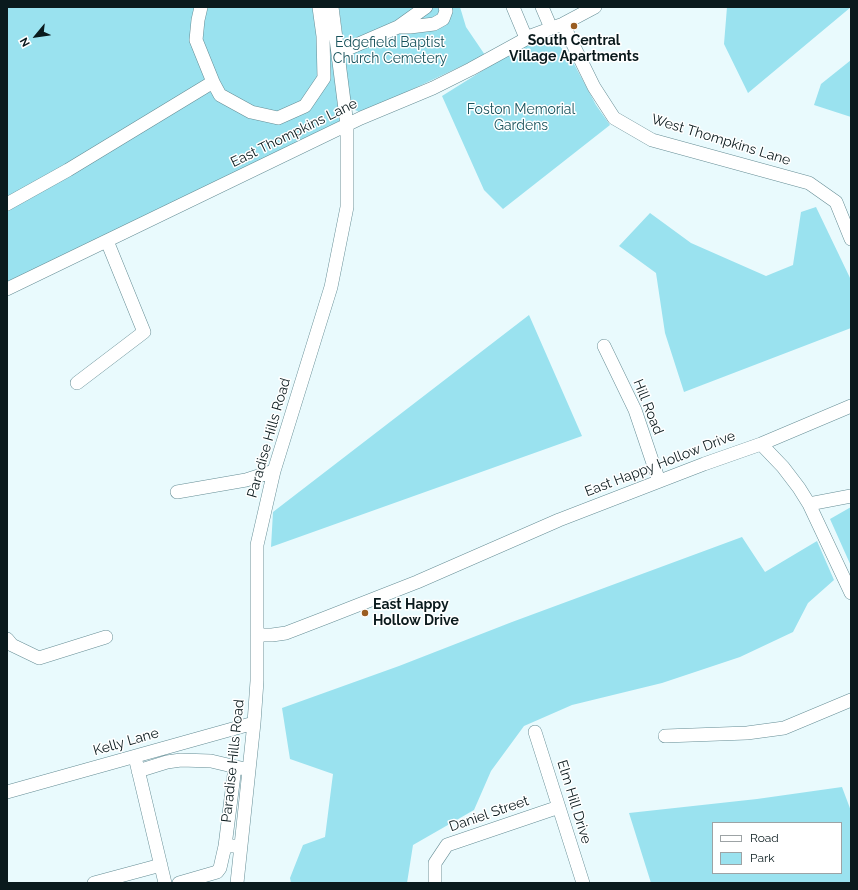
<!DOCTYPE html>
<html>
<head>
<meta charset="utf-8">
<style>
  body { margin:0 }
  #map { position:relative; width:858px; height:890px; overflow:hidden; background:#e9fafd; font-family:Raleway,sans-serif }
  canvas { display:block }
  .frame { position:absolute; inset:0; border:8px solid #0a1a1d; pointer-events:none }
  .legend { position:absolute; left:712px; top:822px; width:130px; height:52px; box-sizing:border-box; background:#fff; border:1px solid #9da3a5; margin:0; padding:5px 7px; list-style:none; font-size:12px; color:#0a1a1d }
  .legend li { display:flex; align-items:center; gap:8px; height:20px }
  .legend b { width:20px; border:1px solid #9da3a5 }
  .north { position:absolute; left:16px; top:16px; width:40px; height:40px; -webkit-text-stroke:3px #fff; paint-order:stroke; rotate:241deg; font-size:11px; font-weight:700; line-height:16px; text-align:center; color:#0a1a1d }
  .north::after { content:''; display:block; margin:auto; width:14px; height:18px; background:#0a1a1d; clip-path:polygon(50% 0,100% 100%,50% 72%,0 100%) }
</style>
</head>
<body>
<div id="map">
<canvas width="858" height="890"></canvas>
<div class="frame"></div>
<ul class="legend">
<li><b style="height:5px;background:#fff"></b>Road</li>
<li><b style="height:11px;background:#9ae2ef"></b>Park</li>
</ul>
<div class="north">N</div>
</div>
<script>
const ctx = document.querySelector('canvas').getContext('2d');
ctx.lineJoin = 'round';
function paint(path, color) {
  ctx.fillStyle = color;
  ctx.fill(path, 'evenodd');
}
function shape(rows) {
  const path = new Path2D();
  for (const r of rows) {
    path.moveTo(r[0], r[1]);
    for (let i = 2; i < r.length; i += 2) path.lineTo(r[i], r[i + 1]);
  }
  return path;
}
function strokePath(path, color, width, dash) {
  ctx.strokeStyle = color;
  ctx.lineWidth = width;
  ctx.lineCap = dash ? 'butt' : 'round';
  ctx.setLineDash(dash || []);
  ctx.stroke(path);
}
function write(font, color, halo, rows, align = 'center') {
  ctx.font = font + ' Raleway,sans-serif';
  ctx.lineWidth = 3;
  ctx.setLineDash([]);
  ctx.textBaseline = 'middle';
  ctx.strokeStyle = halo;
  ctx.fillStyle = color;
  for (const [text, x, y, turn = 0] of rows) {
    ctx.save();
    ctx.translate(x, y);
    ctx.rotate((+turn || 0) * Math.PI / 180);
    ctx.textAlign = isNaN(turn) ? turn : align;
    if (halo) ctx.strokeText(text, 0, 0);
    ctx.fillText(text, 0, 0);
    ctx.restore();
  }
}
paint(shape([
  [7,7,326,7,340,121,7,283],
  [339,7,460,7,466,27,485,55,362,113,355,110,350,98],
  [727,7,851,7,748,93,724,44],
  [553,38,573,62,596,105,610,125,503,209,484,190,442,96,498,61,523,47],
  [851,60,851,117,814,105,821,84],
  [816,207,851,280,851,328,684,392,665,333,656,273,619,246,650,213,691,243,766,276,793,265,801,212],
  [529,315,582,436,271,547,273,512],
  [851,507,851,566,830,519],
  [742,537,765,572,817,541,834,580,808,603,793,632,740,657,662,683,572,705,524,726,491,771,474,810,413,845,407,883,291,883,290,878,303,845,325,837,333,774,290,759,282,708,399,666,512,622],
  [842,787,851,811,851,883,651,883,629,813,757,799],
  [713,823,841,823,841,873,713,873]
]), '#9ae2ef');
const minor = shape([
  [513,7,526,38],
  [542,7,551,28],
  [563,24,594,87,614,118,652,140,809,183,836,202,851,239],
  [398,27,410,27,434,24,443,19,446,11,445,7],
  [338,53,398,27,426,7],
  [213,82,220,95,251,112,278,118,305,106,324,78,323,36,319,7],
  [7,204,68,170,213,82,196,40,198,20,201,7],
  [7,289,361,118,433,88,471,69,533,35,563,24,595,7],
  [604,346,635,410,659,481],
  [77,383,144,332,107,241],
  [761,444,783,467,799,488,809,504,851,593],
  [177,492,246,480,274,471],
  [809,504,851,496],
  [257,635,272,635,286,633,325,618,417,582,559,520,704,464,761,444,851,406],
  [7,639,12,645,39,658,106,637],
  [535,732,583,883],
  [665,736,747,733,784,728,851,700],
  [135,757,165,883],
  [138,771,167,762,181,760,211,761,249,770],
  [7,792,254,723],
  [225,846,235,767],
  [94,883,161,865],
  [179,883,217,872,220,868,225,846,241,846],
  [237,883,254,723,257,681,257,545,274,471,331,287,347,207,347,125,332,7],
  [435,883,435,863,447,845,559,807]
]);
strokePath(minor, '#658d95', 14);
strokePath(minor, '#fff', 13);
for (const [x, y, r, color] of [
  [574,26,4,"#9a5d21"],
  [365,613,4,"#9a5d21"]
]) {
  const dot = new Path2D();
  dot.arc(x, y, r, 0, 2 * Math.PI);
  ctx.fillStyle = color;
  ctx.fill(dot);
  strokePath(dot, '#fff', 1.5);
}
write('bold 14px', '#0a1a1d', '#fff', [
  ["South Central",574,41],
  ["Village Apartments",574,57],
  ["East Happy",373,605,"left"],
  ["Hollow Drive",373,621,"left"]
]);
write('14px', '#17525b', '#fff', [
  ["Edgefield Baptist",390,43],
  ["Church Cemetery",390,59],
  ["Foston Memorial",521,110],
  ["Gardens",521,126]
]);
write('14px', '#0a1a1d', '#fff', [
  ["East Thompkins Lane",294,133,-26],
  ["West Thompkins Lane",721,140,17],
  ["Hill Road",648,407,68],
  ["Paradise Hills Road",269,438,-74],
  ["East Happy Hollow Drive",660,464,-21],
  ["Kelly Lane",126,742,-16],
  ["Paradise Hills Road",233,761,-84],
  ["Elm Hill Drive",574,802,73],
  ["Daniel Street",489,814,-19]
]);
</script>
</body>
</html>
